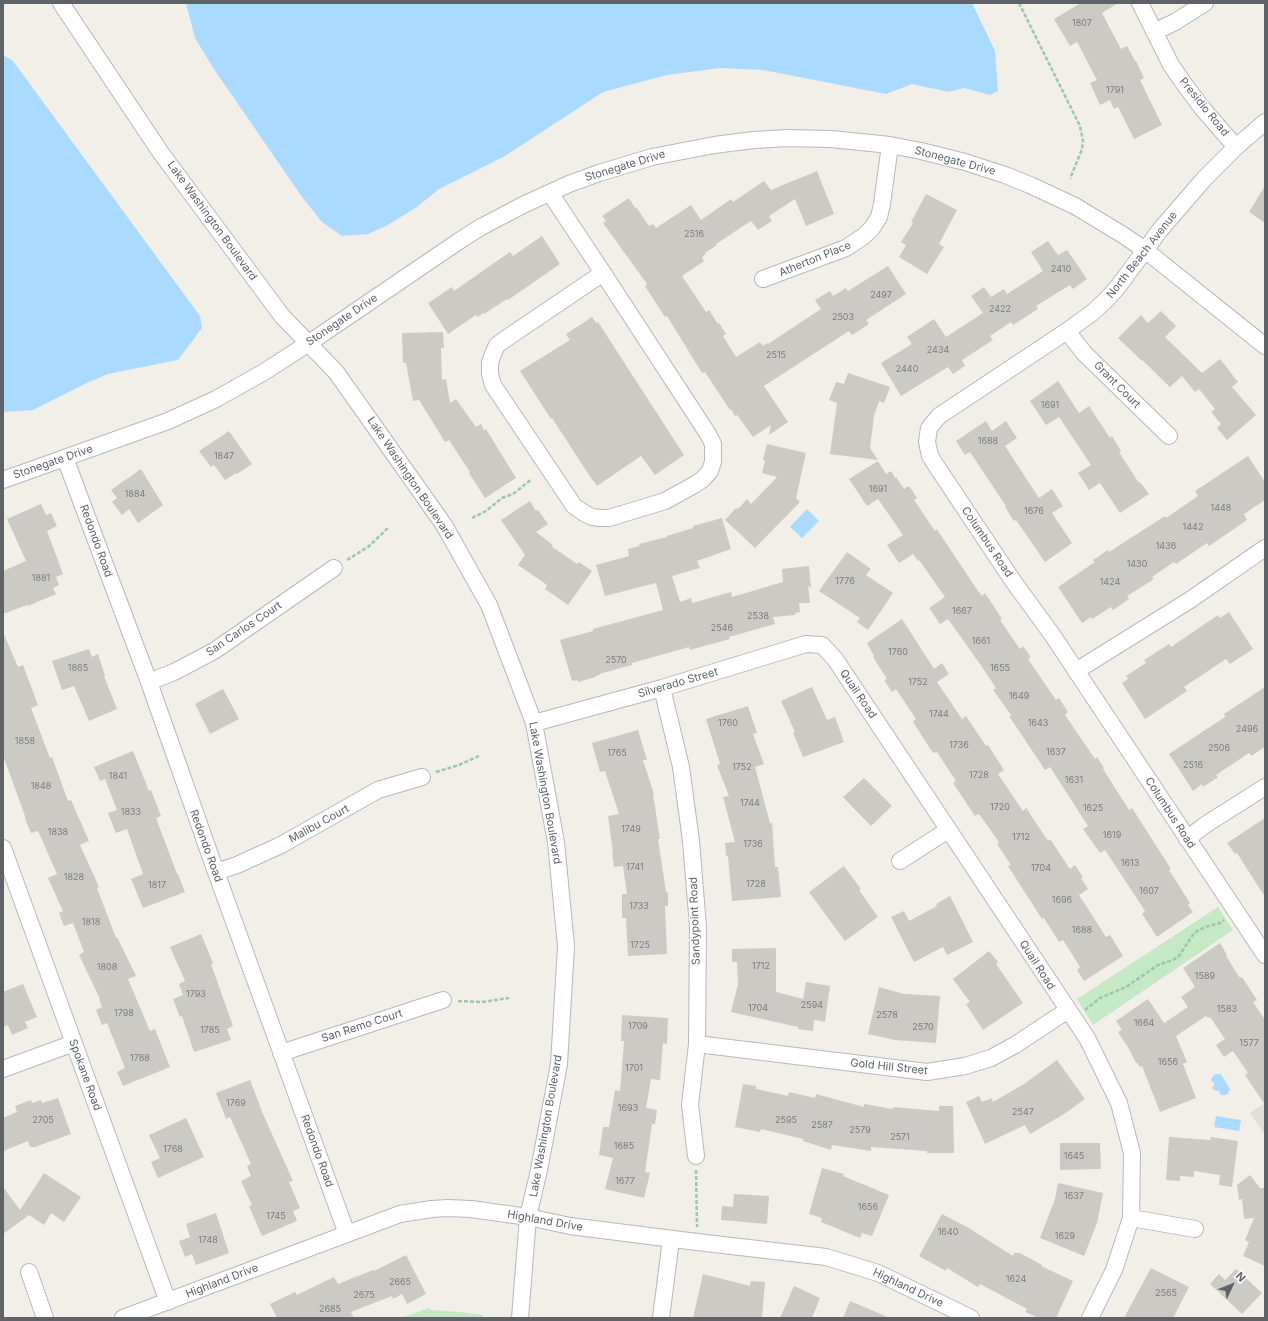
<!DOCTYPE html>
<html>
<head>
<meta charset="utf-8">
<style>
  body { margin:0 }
  #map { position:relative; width:1268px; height:1321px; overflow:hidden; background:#f1efe8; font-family:Inter,sans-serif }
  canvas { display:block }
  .frame { position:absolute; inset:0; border:4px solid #5f6368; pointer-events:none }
  .north { position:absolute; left:1212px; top:1265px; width:40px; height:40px; -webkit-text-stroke:3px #fff; paint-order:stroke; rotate:47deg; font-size:11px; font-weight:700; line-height:16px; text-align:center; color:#5f6368 }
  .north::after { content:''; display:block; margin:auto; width:14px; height:18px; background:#5f6368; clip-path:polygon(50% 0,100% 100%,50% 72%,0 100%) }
</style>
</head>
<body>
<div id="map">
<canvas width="1268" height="1321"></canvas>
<div class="frame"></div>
<div class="north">N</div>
</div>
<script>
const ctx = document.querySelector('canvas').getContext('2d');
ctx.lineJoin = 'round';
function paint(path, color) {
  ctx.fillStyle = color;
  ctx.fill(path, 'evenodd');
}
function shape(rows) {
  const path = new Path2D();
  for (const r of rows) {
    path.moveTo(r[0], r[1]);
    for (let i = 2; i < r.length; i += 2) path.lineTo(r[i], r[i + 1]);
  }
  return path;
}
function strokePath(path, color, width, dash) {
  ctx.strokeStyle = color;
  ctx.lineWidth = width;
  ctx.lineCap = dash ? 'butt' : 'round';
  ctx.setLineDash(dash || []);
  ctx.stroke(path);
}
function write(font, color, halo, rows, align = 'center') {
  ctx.font = font + ' Inter,sans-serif';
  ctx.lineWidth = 3;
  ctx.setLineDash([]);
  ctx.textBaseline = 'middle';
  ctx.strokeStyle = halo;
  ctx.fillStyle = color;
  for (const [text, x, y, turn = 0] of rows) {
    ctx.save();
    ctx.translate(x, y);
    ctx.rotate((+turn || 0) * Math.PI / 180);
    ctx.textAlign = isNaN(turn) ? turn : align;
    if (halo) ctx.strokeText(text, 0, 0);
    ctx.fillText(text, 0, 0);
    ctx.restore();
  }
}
paint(shape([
  [1265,1103,1265,1135,1250,1113]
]), '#e1ded6');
paint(shape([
  [1218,907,1233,930,1093,1025,1077,999],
  [429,1308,430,1310,460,1312,483,1315,482,1318,402,1318]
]), '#c5e8c5');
paint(shape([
  [186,3,972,3,995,51,998,91,990,95,964,88,949,92,912,84,886,94,763,70,720,68,667,75,603,92,505,156,439,189,417,207,386,226,368,234,342,236,322,222,302,197,214,69,195,38],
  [3,55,13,61,200,316,202,328,178,360,108,374,87,383,33,410,3,412],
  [807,509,819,521,802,538,790,527],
  [1216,1074,1221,1074,1230,1089,1228,1093,1226,1095,1221,1095,1218,1090,1216,1091,1213,1089,1212,1087,1215,1085,1211,1080,1213,1076],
  [1216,1116,1241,1120,1239,1131,1214,1127]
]), '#aadaff');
paint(shape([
  [1081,3,1118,3,1102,13,1121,49,1127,46,1135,61,1136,61,1144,78,1140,80,1162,125,1134,139,1118,107,1114,109,1110,100,1100,105,1090,83,1097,80,1077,42,1070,46,1054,19],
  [817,171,834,214,806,226,795,199,769,216,772,221,758,230,751,221,716,244,717,245,705,253,706,254,702,257,704,261,682,276,706,312,709,310,718,324,719,323,726,334,723,336,736,357,760,342,763,346,767,343,768,344,821,309,815,300,830,291,833,296,846,288,848,291,888,266,906,294,866,320,869,324,852,335,849,331,764,386,788,422,769,435,771,425,753,437,737,415,735,416,731,409,730,410,705,372,702,373,667,316,665,317,645,286,647,284,603,223,606,221,602,216,629,198,635,208,636,207,649,226,653,224,656,228,691,205,701,220,731,199,733,202,764,181,771,190],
  [1265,186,1265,223,1249,212],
  [926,194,957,210,939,244,944,247,927,274,899,257,906,245,901,242,913,223,911,222],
  [542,236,560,264,508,300,507,299,484,314,483,313,478,317,476,315,448,334,428,303,452,287,454,291,510,252,513,256],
  [1048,241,1058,255,1067,250,1087,279,1073,289,1070,285,1036,306,1038,309,1013,325,1011,322,990,336,993,340,962,360,965,366,953,374,948,367,901,396,881,363,912,344,907,337,934,319,946,337,983,313,971,296,984,287,991,297,1004,289,1007,294,1043,271,1031,252],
  [1161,311,1176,326,1165,337,1202,373,1220,359,1238,382,1232,387,1256,415,1227,440,1217,428,1221,424,1211,412,1215,409,1199,389,1195,392,1182,376,1170,387,1142,360,1141,360,1118,338,1141,315,1148,323],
  [592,317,596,323,598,322,684,455,655,475,641,456,597,486,593,480,593,481,552,418,551,419,520,371,570,340,566,334],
  [443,332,444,348,441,348,442,380,446,379,450,403,456,399,476,427,481,424,484,430,486,429,516,478,485,498,469,473,470,472,449,440,445,442,419,400,413,401,406,363,403,363,402,333],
  [848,373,890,387,884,403,879,401,874,416,870,448,878,460,830,454,837,403,829,400,836,382,844,384],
  [1058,381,1079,413,1089,406,1110,438,1112,436,1121,451,1119,452,1139,483,1140,482,1149,494,1120,513,1100,483,1089,490,1078,473,1091,465,1059,417,1046,425,1030,401],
  [986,421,992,431,1006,421,1017,438,1005,446,1039,498,1052,489,1063,506,1052,513,1072,543,1045,562,1016,520,1014,521,1005,507,1006,506,970,452,965,455,956,441],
  [229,431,252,464,237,474,236,473,225,480,214,465,211,467,199,451],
  [767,444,806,453,796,498,800,502,755,548,725,520,736,508,738,509,747,499,751,504,777,477,762,473,765,461,763,460],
  [1248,456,1265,482,1265,500,1244,514,1247,520,1209,546,1207,543,1176,564,1174,562,1152,577,1154,579,1127,596,1129,599,1113,610,1111,607,1092,619,1091,617,1082,623,1058,587,1095,562,1093,560,1108,550,1109,552,1165,516,1166,518,1198,496,1195,491],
  [878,461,886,474,891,471,895,478,896,477,904,489,909,486,917,498,914,500,935,531,937,529,940,534,978,591,982,596,985,593,1002,619,1000,620,1020,649,1023,646,1031,657,1028,659,1056,700,1059,698,1068,712,1065,715,1095,759,1097,757,1104,768,1103,769,1129,810,1132,808,1171,869,1169,870,1190,903,1188,905,1193,912,1157,937,1142,914,1145,911,1105,850,1100,853,1083,829,1088,826,1050,767,1045,770,1009,716,1011,715,993,690,996,688,982,667,948,619,940,624,929,608,945,597,919,560,918,561,913,554,899,563,887,545,903,535,878,499,867,506,849,479],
  [141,469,163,505,138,523,129,509,122,515,112,502,117,498,111,490],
  [530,501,536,511,538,510,548,524,536,532,553,545,551,546,577,564,579,562,592,571,568,605,545,589,547,585,518,565,525,555,501,520],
  [41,504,46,515,51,513,57,526,47,531,63,574,56,577,59,585,53,588,56,594,28,606,27,605,3,614,3,571,26,561,7,519],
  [722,518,731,549,697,561,700,568,672,576,680,602,691,598,692,603,731,592,732,597,783,582,782,569,809,566,811,588,808,586,810,603,799,603,800,612,795,613,795,615,773,617,775,624,729,637,730,639,690,650,689,647,632,663,632,665,599,674,600,675,595,676,596,677,578,682,577,680,572,681,560,640,593,631,593,629,663,610,656,583,605,596,596,565,629,556,628,549,640,546,639,544,667,537,667,536,693,528,693,526],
  [847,552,871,569,866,575,893,593,868,630,857,622,860,618,819,591],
  [1229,612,1253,649,1230,664,1226,659,1184,687,1187,691,1145,719,1122,683,1128,679,1126,676,1146,663,1144,660,1169,644,1171,647,1218,615,1220,618],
  [902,619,934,669,942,663,949,674,937,682,962,719,966,716,986,746,988,745,1004,770,998,774,1023,811,1026,808,1048,841,1050,839,1070,869,1075,865,1083,877,1081,878,1088,889,1079,895,1106,937,1110,935,1123,956,1084,981,1077,970,1080,967,1063,940,1059,942,1044,918,1042,919,1008,866,1011,865,997,844,999,842,979,814,975,816,953,783,956,781,937,752,934,753,931,750,913,722,916,719,896,689,892,692,884,680,887,679,873,657,874,656,867,643],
  [3,632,18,667,23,665,38,705,31,708,50,758,52,757,68,801,71,800,89,841,80,845,99,887,97,888,116,938,117,937,136,976,128,979,150,1031,155,1029,170,1067,123,1086,117,1072,125,1068,107,1023,102,1025,96,1010,102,1007,99,999,100,999,79,955,84,952,73,923,64,926,59,913,63,911,48,878,57,874,38,831,31,833,25,819,26,819,3,755],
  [89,649,92,657,98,654,105,676,104,676,117,709,89,721,74,686,62,690,52,661],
  [812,687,827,720,835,717,844,742,803,757,793,733,795,732,781,701],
  [1265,687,1265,747,1251,756,1249,753,1216,775,1218,777,1203,787,1202,784,1193,791,1169,754,1225,717,1224,714],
  [223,689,239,719,210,734,195,704],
  [748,706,757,733,753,734,764,764,755,767,770,823,772,823,775,867,778,867,781,897,732,901,728,856,726,856,725,843,735,842,723,797,729,796,717,765,720,764,706,719],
  [638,730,647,760,643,760,654,794,653,794,660,839,658,839,666,892,668,892,668,906,665,906,667,954,628,956,626,918,622,918,622,894,627,894,623,866,614,867,612,853,613,853,608,816,619,814,605,771,600,772,592,743],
  [133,751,149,791,151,790,161,816,156,818,177,874,178,874,185,892,143,908,131,879,143,874,127,829,116,833,108,813,117,810,105,779,100,781,94,767],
  [864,778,892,806,871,826,843,797],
  [1265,818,1265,897,1237,853,1235,854,1227,843],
  [844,866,861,889,859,890,878,917,845,941,809,892],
  [950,896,973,942,947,955,943,947,914,962,891,917,904,911,909,921,937,906,936,904],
  [201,934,213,963,211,964,233,1026,227,1029,231,1040,194,1052,182,1016,180,1017,173,999,183,995,179,984,185,981,170,947],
  [1220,943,1227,955,1226,956,1240,978,1242,977,1257,1000,1253,1002,1265,1020,1265,1105,1245,1075,1248,1073,1233,1051,1224,1057,1216,1045,1225,1039,1210,1017,1208,1018,1206,1016,1176,1036,1187,1062,1183,1064,1196,1098,1160,1112,1142,1066,1140,1067,1137,1063,1136,1063,1129,1049,1118,1032,1122,1030,1116,1021,1148,999,1164,1023,1188,1007,1181,997,1195,987,1183,968],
  [776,948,776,992,803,999,806,982,830,986,825,1022,814,1020,813,1031,798,1029,798,1027,731,1012,738,984,737,962,732,962,732,949],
  [989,951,998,962,996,964,1023,1003,983,1030,966,1004,970,1002,953,979],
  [23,984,37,1017,25,1022,28,1028,12,1035,8,1025,3,1027,3,992],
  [879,987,904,994,940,996,936,1043,895,1040,868,1034],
  [622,1015,668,1018,667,1044,663,1043,660,1080,651,1079,646,1108,657,1110,655,1124,652,1124,645,1172,650,1173,644,1198,605,1189,613,1158,599,1155,603,1127,609,1127,615,1090,620,1091,624,1041,621,1041],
  [1057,1060,1085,1099,1064,1114,1030,1134,1025,1125,985,1144,966,1102,979,1096,982,1102,992,1098,993,1102,1024,1084],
  [250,1080,263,1114,293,1181,289,1182,300,1208,293,1211,297,1221,262,1236,249,1206,252,1205,241,1181,251,1176,247,1166,251,1164,230,1117,226,1119,216,1093],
  [743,1084,756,1086,756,1089,788,1096,789,1092,815,1098,816,1094,864,1107,864,1104,893,1109,893,1107,939,1111,939,1106,953,1106,954,1153,927,1153,927,1151,871,1147,871,1151,832,1145,831,1150,803,1141,803,1139,761,1129,760,1132,735,1127],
  [58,1098,71,1134,35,1147,30,1147,28,1141,3,1151,3,1118,17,1112,15,1106,31,1100,32,1103,41,1100,42,1103],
  [186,1118,204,1157,158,1178,151,1162,160,1158,149,1135],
  [1169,1137,1210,1140,1211,1137,1238,1141,1232,1187,1219,1185,1220,1175,1194,1171,1194,1177,1180,1176,1180,1181,1166,1180],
  [1060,1143,1100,1143,1101,1169,1060,1170],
  [822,1168,844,1174,843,1176,889,1195,872,1236,862,1233,860,1238,821,1222,822,1218,809,1214],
  [44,1173,81,1197,64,1222,51,1213,44,1225,29,1215,3,1234,3,1187,20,1210],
  [1250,1175,1260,1188,1265,1188,1265,1266,1243,1256,1249,1242,1245,1240,1254,1218,1244,1219,1242,1199,1239,1200,1237,1185],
  [1058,1183,1103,1193,1097,1223,1084,1256,1040,1238,1055,1199],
  [734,1194,769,1196,767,1224,721,1220,722,1206,733,1207],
  [216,1213,229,1253,196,1265,192,1254,185,1257,179,1241,190,1237,186,1224],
  [942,1214,967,1227,1013,1256,1014,1253,1020,1253,1042,1265,1041,1266,1073,1281,1056,1318,1039,1318,1025,1312,1027,1309,980,1284,978,1287,947,1268,946,1271,919,1256],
  [406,1255,426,1294,407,1304,402,1294,393,1299,392,1296,351,1312,354,1318,277,1318,270,1304,295,1292,297,1295,334,1277,338,1284,373,1270,374,1271],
  [1151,1268,1189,1287,1173,1318,1124,1318],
  [1236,1269,1262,1293,1242,1314,1210,1284,1219,1274,1225,1280],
  [703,1274,750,1286,751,1281,765,1282,762,1318,693,1318],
  [794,1286,820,1298,812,1318,780,1318],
  [850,1301,890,1318,843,1318]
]), '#cccac5');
const minor = shape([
  [61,3,161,153,282,316,336,372,444,525,489,605,534,723,556,842,566,946,559,1064,539,1170,528,1217,520,1318],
  [1140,3,1171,65,1182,81,1202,108,1236,147],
  [1154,32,1175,22,1205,3],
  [1265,122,1236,147,1204,179,1160,230,1117,288,1105,301,1092,313,1067,331,939,416,929,428,927,442,930,456,937,467,1013,581,1053,636,1265,955],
  [550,193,603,273,708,434,713,444,713,462,710,471,703,479,694,485,665,501,609,518,600,518,592,517,584,513,574,506,493,385,490,374,490,363,493,354,497,345,504,340,603,273],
  [763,279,846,248,864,236,872,228,879,217,882,204,890,145],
  [1067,331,1084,353,1169,436],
  [65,458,149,682,216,872,347,1234],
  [3,480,168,421,216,399,264,372,309,343,459,241,481,227,525,204,569,184,599,173,652,157,714,145,754,140,788,138,831,139,890,145,921,151,965,162,1005,175,1030,185,1075,206,1123,235,1145,250,1265,346],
  [1076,671,1190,600,1265,548],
  [149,682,174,672,214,651,334,568],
  [662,688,681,767,691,841,698,927,697,1044,690,1105,696,1156],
  [534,723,662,688,806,644,822,645,835,659,1087,1038,1119,1103,1132,1153,1131,1218,1114,1270,1090,1318],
  [1187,839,1205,825,1265,787],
  [3,848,168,1302],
  [900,861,948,830],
  [216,872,237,865,281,845,378,790,422,777],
  [697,1044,927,1072,965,1066,991,1058,1015,1045,1068,1010],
  [281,1053,443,1000],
  [3,1069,74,1043],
  [1131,1218,1195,1229],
  [29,1272,45,1318],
  [123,1318,400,1214,432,1209,448,1208,471,1209,528,1217,570,1226,697,1242,826,1257,878,1273,971,1318],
  [661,1318,671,1239]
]);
strokePath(minor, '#b5b8bc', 18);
strokePath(shape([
  [1019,3,1080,126,1083,141,1082,149,1070,179],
  [472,518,486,511,502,498,513,494,532,479],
  [347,560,368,547,389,527],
  [436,772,459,765,481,755],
  [458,1001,482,1002,509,998],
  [1085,1010,1100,998,1126,987,1158,965,1173,960,1179,956,1192,936,1197,931,1205,927,1220,923,1224,920],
  [696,1170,697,1227]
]), '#9cc7a9', 2.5, [4, 2]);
strokePath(minor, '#fff', 16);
write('9px', '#7a7d7f', null, [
  ["1807",1082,23],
  ["1791",1115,90],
  ["2516",694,234],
  ["2410",1061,269],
  ["2497",881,295],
  ["2422",1000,309],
  ["2503",843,317],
  ["2434",938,350],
  ["2515",776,355],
  ["2440",907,369],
  ["1691",1050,405],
  ["1688",988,441],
  ["1847",224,456],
  ["1691",878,489],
  ["1884",135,494],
  ["1448",1221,508],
  ["1676",1034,511],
  ["1442",1193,527],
  ["1436",1166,546],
  ["1430",1137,564],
  ["1881",41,578],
  ["1776",845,581],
  ["1424",1110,582],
  ["1667",962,611],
  ["2538",758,616],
  ["2546",722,628],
  ["1661",981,641],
  ["1760",898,652],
  ["2570",616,660],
  ["1865",78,668],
  ["1655",1000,668],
  ["1752",918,682],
  ["1649",1019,696],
  ["1744",939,714],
  ["1760",728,723],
  ["1643",1038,723],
  ["2496",1247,729],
  ["1858",25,741],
  ["1736",959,745],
  ["2506",1219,748],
  ["1637",1056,752],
  ["1765",617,753],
  ["2516",1193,765],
  ["1752",742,767],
  ["1728",979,775],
  ["1841",118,776],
  ["1631",1074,780],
  ["1848",41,786],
  ["1744",750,803],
  ["1720",1000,807],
  ["1625",1093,808],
  ["1833",131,812],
  ["1749",631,829],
  ["1838",58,832],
  ["1619",1112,835],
  ["1712",1021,837],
  ["1736",753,844],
  ["1613",1130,863],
  ["1741",635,867],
  ["1704",1041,868],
  ["1828",74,877],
  ["1728",756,884],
  ["1817",157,885],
  ["1607",1149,891],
  ["1696",1062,900],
  ["1733",639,906],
  ["1818",91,922],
  ["1688",1082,930],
  ["1725",640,945],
  ["1712",761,966],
  ["1808",107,967],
  ["1589",1205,976],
  ["1793",196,994],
  ["2594",812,1005],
  ["1704",758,1008],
  ["1583",1227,1009],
  ["1798",124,1013],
  ["2578",887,1015],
  ["1664",1144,1023],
  ["1709",638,1026],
  ["2570",923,1027],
  ["1785",210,1030],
  ["1577",1249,1043],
  ["1788",140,1058],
  ["1656",1168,1062],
  ["1701",634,1068],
  ["1769",236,1103],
  ["1693",628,1108],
  ["2547",1023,1112],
  ["2705",43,1120],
  ["2595",786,1120],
  ["2587",822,1125],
  ["2579",860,1130],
  ["2571",900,1137],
  ["1685",624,1146],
  ["1768",173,1149],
  ["1645",1074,1156],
  ["1677",625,1181],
  ["1637",1074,1196],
  ["1656",868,1207],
  ["1745",276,1216],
  ["1640",948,1232],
  ["1629",1065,1236],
  ["1748",208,1240],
  ["1624",1016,1279],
  ["2665",400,1282],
  ["2565",1166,1293],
  ["2675",364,1295],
  ["2685",330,1309]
]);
write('11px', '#5f6368', '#fff', [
  ["Presidio Road",1204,107,51],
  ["Stonegate Drive",955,161,15],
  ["Stonegate Drive",625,166,-17],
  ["Lake Washington Boulevard",212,221,54],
  ["North Beach Avenue",1142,255,-52],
  ["Atherton Place",815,259,-22],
  ["Stonegate Drive",342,320,-34],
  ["Grant Court",1117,385,45],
  ["Stonegate Drive",53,462,-19],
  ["Lake Washington Boulevard",410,478,56],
  ["Redondo Road",96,541,70],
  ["Columbus Road",987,542,56],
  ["San Carlos Court",244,629,-34],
  ["Silverado Street",678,683,-16],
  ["Quail Road",858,694,56],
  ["Lake Washington Boulevard",545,793,80],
  ["Columbus Road",1170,813,57],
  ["Malibu Court",319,824,-29],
  ["Redondo Road",206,846,70],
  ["Sandypoint Road",695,921,-92],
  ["Quail Road",1037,965,57],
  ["San Remo Court",362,1026,-18],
  ["Gold Hill Street",889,1067,6],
  ["Spokane Road",85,1075,70],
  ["Lake Washington Boulevard",546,1126,-80],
  ["Redondo Road",317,1151,70],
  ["Highland Drive",545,1221,10],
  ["Highland Drive",222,1281,-21],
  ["Highland Drive",908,1288,25]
]);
</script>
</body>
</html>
